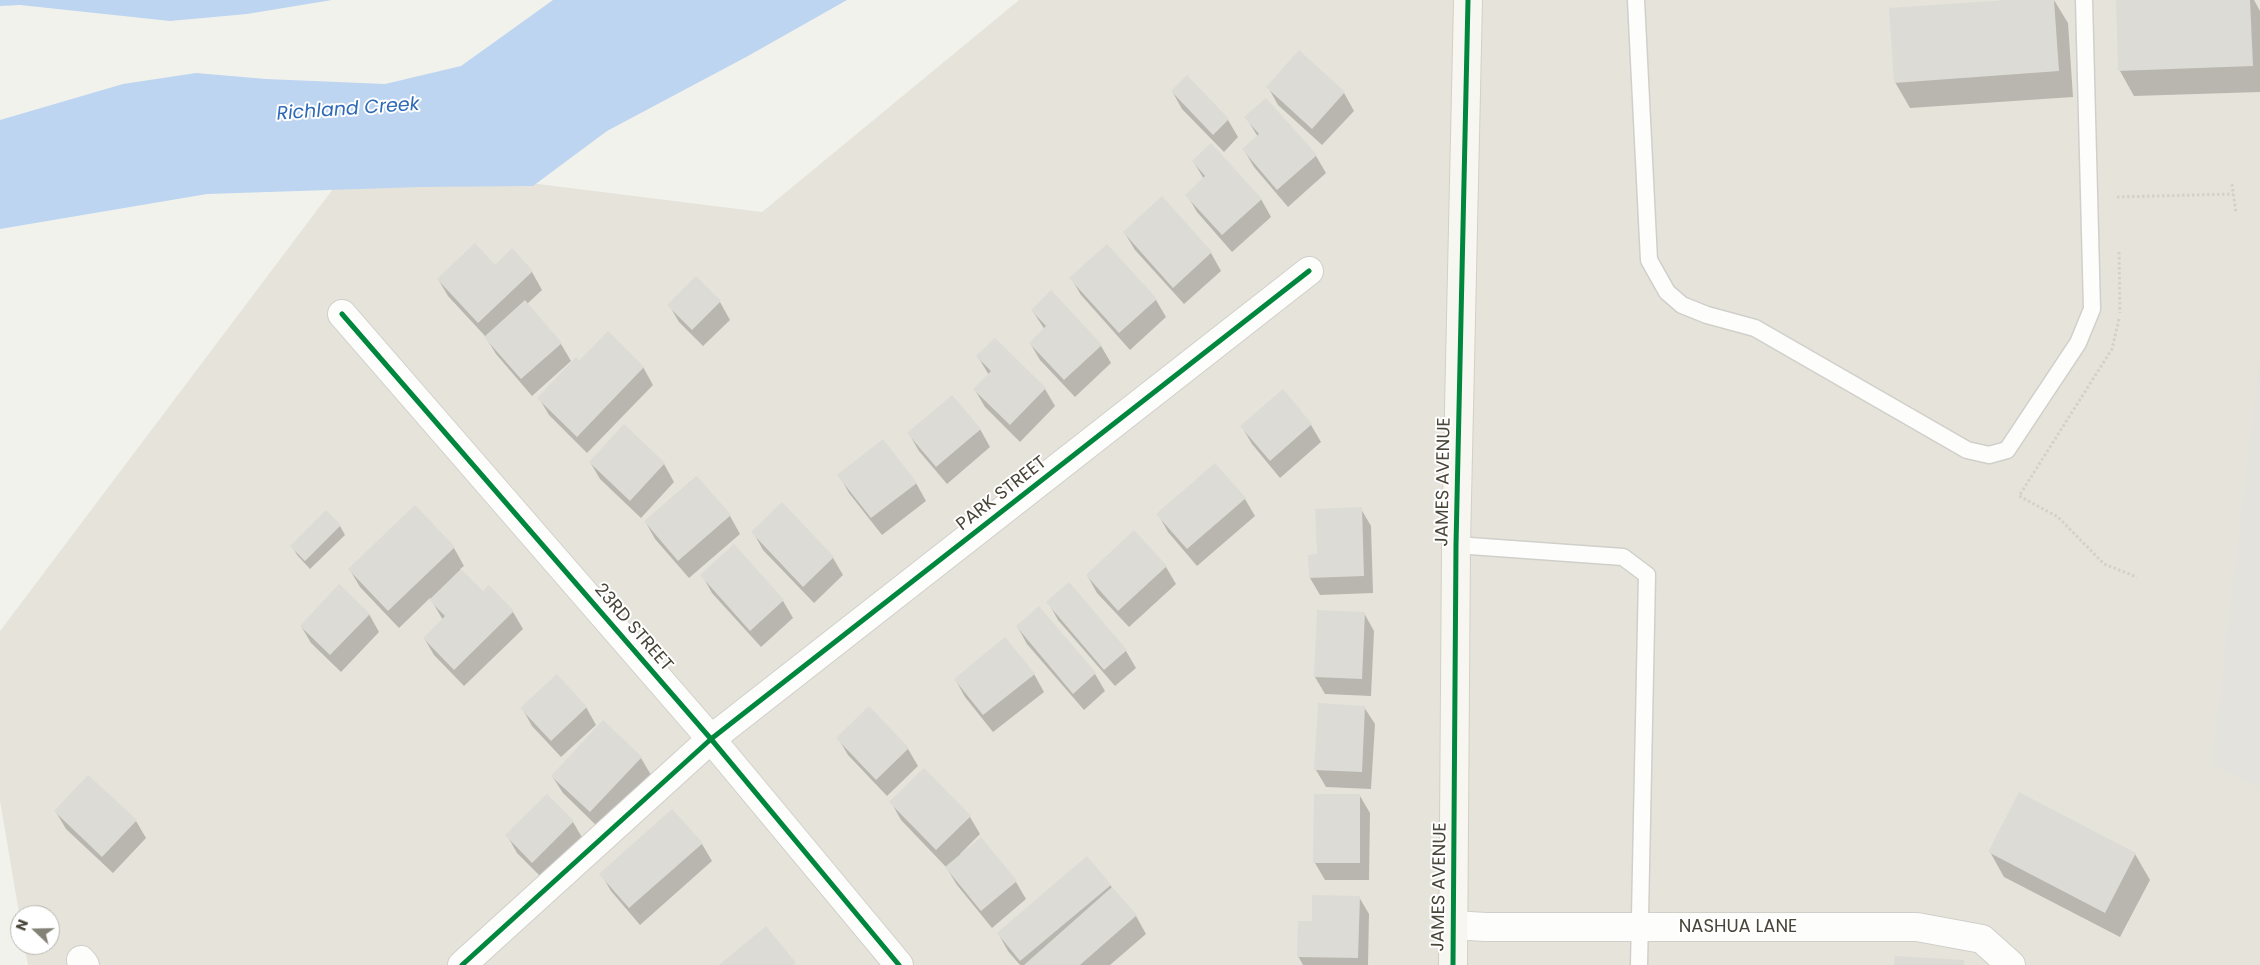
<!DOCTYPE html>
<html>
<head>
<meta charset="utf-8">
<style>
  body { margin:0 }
  #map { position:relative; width:2260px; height:965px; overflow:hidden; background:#f2f2ed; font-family:Poppins,sans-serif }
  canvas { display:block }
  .north { position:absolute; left:10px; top:905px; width:50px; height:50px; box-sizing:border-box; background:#fff; border:1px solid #b6b5af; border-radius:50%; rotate:291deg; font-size:14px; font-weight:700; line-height:20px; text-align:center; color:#494538 }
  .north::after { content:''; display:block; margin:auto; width:18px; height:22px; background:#848277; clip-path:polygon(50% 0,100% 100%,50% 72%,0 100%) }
</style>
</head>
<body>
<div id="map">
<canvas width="2260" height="965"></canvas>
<div class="north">N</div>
</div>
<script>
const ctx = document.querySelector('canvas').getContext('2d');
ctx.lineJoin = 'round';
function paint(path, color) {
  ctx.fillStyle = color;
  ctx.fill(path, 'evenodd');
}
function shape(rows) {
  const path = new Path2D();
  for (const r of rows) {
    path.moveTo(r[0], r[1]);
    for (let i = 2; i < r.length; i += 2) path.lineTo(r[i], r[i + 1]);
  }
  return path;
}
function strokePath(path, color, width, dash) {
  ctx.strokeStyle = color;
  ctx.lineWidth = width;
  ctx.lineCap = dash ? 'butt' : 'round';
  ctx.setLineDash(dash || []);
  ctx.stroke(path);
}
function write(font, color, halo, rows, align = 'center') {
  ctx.font = font + ' Poppins,sans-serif';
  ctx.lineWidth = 4;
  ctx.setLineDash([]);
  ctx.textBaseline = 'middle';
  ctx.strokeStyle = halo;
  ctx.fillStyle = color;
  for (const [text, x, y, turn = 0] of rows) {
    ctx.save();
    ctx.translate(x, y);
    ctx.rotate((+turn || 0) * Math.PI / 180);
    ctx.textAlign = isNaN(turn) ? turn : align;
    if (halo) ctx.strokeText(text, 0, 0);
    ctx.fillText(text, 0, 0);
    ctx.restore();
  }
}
paint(shape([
  [1019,0,2260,0,2260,965,28,965,24,945,50,945,50,915,20,915,20,919,0,801,0,631,354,161,762,212]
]), '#e6e4da');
paint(shape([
  [2260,352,2260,789,2211,765]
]), '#e4e2dc');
paint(shape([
  [0,0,332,0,247,14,170,21,20,5,0,6],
  [553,0,847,0,748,56,607,131,533,186,421,187,207,194,0,229,0,120,123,84,196,73,266,79,385,84,461,66]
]), '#bdd5f0');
paint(shape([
  [2023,0,2054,0,2068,23,2073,97,1910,108,1895,82],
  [2117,0,2254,0,2260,11,2260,92,2134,96,2120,71],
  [1268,87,1344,93,1354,111,1322,145,1278,105],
  [1172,91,1228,120,1238,137,1224,152,1182,109],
  [1246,117,1316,156,1326,173,1288,207,1254,167,1244,150,1258,137],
  [1193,161,1261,199,1271,217,1232,252,1197,212,1187,195,1204,179],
  [1162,198,1211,253,1221,271,1184,304,1135,250,1124,232],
  [512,250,532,272,542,290,527,304,561,344,571,361,532,396,496,354,485,336,448,296,438,279,495,266],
  [1071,278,1156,300,1166,317,1130,350,1081,295],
  [720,302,730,320,703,346,679,322,669,305],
  [1032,310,1101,346,1111,363,1075,397,1040,360,1030,343,1045,330],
  [978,357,1045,389,1055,406,1020,442,985,407,975,390,989,375],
  [579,362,643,367,653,385,587,453,549,415,539,398],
  [1283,391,1311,425,1321,442,1280,478,1252,444,1242,427],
  [624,426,664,464,674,482,641,518,600,479,590,462],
  [980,429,990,447,947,484,919,451,909,434],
  [839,475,916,483,926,501,882,535,849,493],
  [696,477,730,516,740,534,689,578,655,539,645,521],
  [1245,499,1255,516,1197,566,1168,532,1158,514],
  [1361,509,1371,526,1373,593,1320,595,1310,578],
  [340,526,345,535,310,569,297,555,292,546],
  [753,532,833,558,843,575,814,603,763,550],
  [454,548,464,566,460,569,483,593,513,612,523,629,464,686,434,655,424,638,443,620,430,598,399,628,360,587,350,570],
  [1166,567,1176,584,1129,627,1097,593,1087,575],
  [702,575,783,601,793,618,761,647,712,593],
  [1048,602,1126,651,1136,668,1115,686,1058,620],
  [1039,608,1095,674,1105,691,1084,710,1027,644,1017,626],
  [1364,613,1374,631,1371,696,1325,694,1315,677],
  [369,614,379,632,341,672,311,643,301,626],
  [1034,674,1044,692,993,732,965,697,955,679],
  [586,707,596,725,561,757,532,726,522,708],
  [1364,707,1375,724,1371,789,1326,787,1316,770],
  [869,708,908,749,918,766,887,796,848,755,838,738],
  [641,758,651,775,600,829,563,793,552,776],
  [1360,796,1370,813,1369,880,1325,880,1315,863],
  [891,802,970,817,980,834,960,854,961,855,981,839,1016,882,1026,899,992,928,957,885,946,867,901,820],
  [56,812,136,821,146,838,113,873,66,829],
  [573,822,583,839,543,879,517,853,507,835],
  [702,844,712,861,640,925,611,891,601,874],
  [1990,852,2135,854,2150,880,2120,937,2004,877],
  [1110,885,1136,916,1146,934,1110,965,1020,965,1008,951,998,933],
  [1359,897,1369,914,1368,965,1303,965,1298,956,1313,923]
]), '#0003');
paint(shape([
  [2006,0,2054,0,2059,71,1894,83,1889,8],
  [2116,0,2250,0,2253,66,2118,71],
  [1299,50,1345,92,1312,129,1266,87],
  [1187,75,1229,119,1213,135,1171,91],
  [1266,98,1317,155,1277,190,1242,149,1259,134,1244,117],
  [1211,143,1262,199,1222,235,1185,195,1205,176,1192,161],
  [1162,196,1212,252,1173,288,1123,232],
  [475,243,495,265,512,248,533,271,478,323,437,279],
  [1107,244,1157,299,1119,333,1069,278],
  [696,276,721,301,692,330,667,305],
  [1051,290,1102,345,1064,380,1029,343,1046,326,1031,310],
  [525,300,562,343,521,379,484,337],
  [608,331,644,367,577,437,537,398,576,357,579,361],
  [995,338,1046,388,1010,425,973,389,991,371,976,356],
  [1283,389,1312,424,1270,461,1240,426],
  [952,395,981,429,936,467,907,433],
  [624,424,665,463,630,501,589,462],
  [883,439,917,483,871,518,837,475],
  [1215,463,1246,498,1187,549,1156,514],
  [697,476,731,515,678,561,644,521],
  [782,502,834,557,803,587,751,532],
  [415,505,455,547,388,611,348,569],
  [1362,507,1364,576,1309,578,1308,555,1317,554,1315,509],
  [326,510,341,525,305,561,290,546],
  [1134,530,1167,566,1118,611,1086,575],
  [734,544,784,600,750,631,700,575],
  [461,569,483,591,489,585,514,611,454,670,423,638,445,616,429,600],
  [1069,582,1127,650,1104,670,1046,602],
  [339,584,370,614,330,655,300,626],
  [1039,606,1096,673,1073,694,1016,626],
  [1317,610,1365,612,1362,679,1314,677],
  [1005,637,1035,674,983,715,954,679],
  [557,674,587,707,551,741,520,708],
  [1318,703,1365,706,1362,772,1314,770],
  [869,706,909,748,876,780,836,738],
  [603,720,642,757,590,812,551,776],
  [924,768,971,816,936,850,889,802],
  [88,775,137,820,102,857,54,811],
  [2019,792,2136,853,2105,913,1988,852],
  [547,794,574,821,532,863,505,835],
  [1314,794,1360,794,1360,863,1313,863],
  [672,809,703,843,629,908,599,874],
  [981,837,1017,881,981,911,945,867],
  [1087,856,1111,885,1020,961,997,933],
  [1112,887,1137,915,1080,965,1024,965],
  [1312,895,1360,896,1358,958,1297,957,1298,921,1312,921],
  [766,926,796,963,793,965,719,965],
  [1895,956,1964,960,1964,965,1894,965]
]), '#dcdbd5');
const lane = shape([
  [1636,0,1649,260,1667,292,1682,305,1707,315,1755,328,1967,450,1989,455,2007,450,2078,343,2092,309,2084,0],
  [1456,545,1623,557,1647,575,1639,965]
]);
const street = shape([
  [342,314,711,739,899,965],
  [1453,925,1486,927,1917,927,1982,939,2011,965],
  [81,960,85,965],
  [462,965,711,739,1309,271]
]);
const secondary = shape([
  [1453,965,1456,545,1468,0]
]);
strokePath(lane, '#d0cfca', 19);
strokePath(street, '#d0cfca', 30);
strokePath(secondary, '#d2d0c4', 30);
strokePath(shape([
  [2232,184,2236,213],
  [2117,197,2233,194],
  [2119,252,2120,313],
  [2119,319,2112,349,2019,496,2058,517,2104,564,2137,577]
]), '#d2d2cb', 3, [2.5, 2.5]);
strokePath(lane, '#fdfdfc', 16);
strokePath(street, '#fdfdfc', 28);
strokePath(secondary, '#f7f6f0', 28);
strokePath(shape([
  [342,314,711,739,899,965],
  [462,965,711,739,1309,271],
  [1453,965,1456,545,1468,0]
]), '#00873e', 5);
write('18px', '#494538', '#fff', [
  ["JAMES AVENUE",1444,482,-89],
  ["PARK STREET",1002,494,-38],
  ["23RD STREET",633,628,49],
  ["JAMES AVENUE",1440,887,-89],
  ["NASHUA LANE",1738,927]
]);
write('italic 19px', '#2f6ab6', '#fff', [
  ["Richland Creek",348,110,-4]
]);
</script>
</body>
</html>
